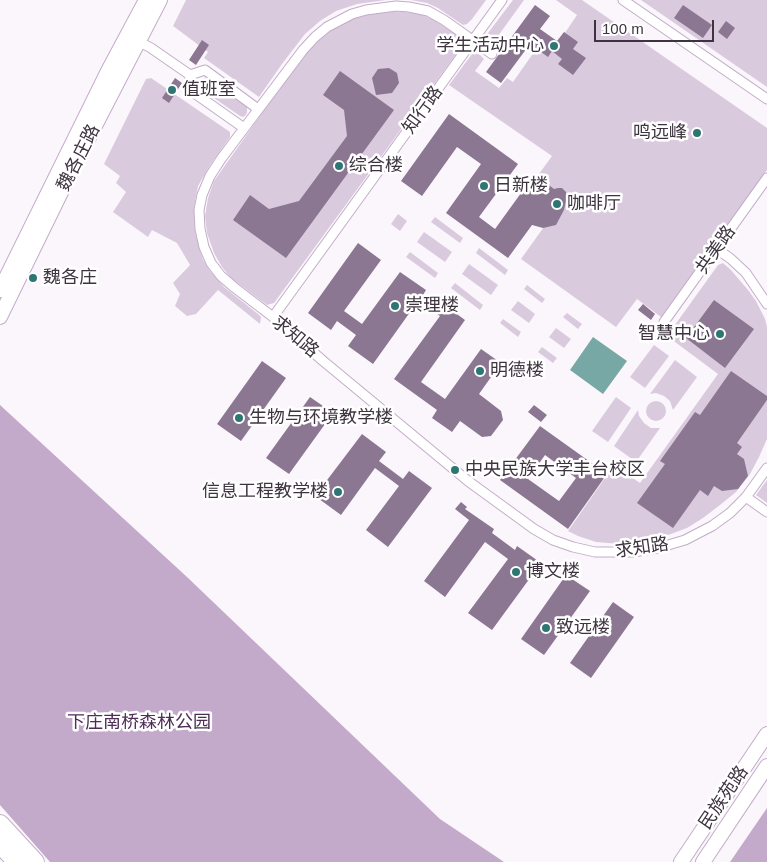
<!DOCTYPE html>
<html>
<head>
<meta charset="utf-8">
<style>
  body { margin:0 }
  #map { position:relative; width:767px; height:862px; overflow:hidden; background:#fbf6fc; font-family:Helvetica,sans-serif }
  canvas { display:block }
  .scale { position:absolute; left:594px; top:20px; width:120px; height:22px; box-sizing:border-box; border:2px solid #3e3440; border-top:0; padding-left:6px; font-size:15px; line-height:18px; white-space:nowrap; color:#3e3440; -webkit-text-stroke:4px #fff; paint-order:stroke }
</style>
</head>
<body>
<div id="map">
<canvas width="767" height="862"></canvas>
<div class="scale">100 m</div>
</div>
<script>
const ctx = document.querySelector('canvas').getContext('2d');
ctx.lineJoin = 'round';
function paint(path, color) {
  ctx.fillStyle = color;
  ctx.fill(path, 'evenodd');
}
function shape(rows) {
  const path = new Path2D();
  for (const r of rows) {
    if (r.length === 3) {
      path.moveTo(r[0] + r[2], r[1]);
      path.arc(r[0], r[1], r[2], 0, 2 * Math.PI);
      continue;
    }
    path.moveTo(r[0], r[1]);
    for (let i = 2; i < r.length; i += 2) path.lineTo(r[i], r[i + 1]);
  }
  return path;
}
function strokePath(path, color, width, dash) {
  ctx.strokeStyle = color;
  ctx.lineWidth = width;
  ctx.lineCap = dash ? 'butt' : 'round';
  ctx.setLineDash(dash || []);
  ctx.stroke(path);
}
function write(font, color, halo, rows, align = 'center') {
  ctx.font = font + ' Helvetica,"Noto Sans SC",sans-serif';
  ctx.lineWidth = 5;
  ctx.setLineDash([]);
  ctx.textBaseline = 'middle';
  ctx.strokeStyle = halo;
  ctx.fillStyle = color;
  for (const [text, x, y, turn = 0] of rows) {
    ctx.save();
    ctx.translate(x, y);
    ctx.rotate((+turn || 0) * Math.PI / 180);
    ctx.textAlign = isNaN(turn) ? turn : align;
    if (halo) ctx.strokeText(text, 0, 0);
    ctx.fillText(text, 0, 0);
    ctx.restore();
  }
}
paint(shape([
  [186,0,386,0,357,4,336,11,320,21,305,34,282,64,259,97,204,58,208,52,173,26],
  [411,0,486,0,472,19,467,24,463,25,438,8,427,3],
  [513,0,524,0,493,43,487,39,488,33],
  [556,0,582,0,767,128,767,170,661,317,637,299,616,327,521,259,556,210,528,189,552,156,449,85,472,54,478,53,484,59,475,71,499,88,507,78,513,82,541,42,556,46,577,15],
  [641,0,767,0,767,87],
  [386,11,405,12,421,14,436,21,459,37,462,46,274,303,267,305,231,278,222,267,214,253,207,233,205,216,208,198,214,181,315,38,339,22,365,13],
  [151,78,230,132,230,137,210,165,198,186,194,207,195,232,200,251,203,260,210,271,224,287,258,314,261,317,260,324,218,290,196,314,187,316,175,306,180,294,173,283,190,265,177,243,152,230,148,237,113,212,126,192,116,183,120,176,104,164,146,79],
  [205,78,208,80,247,107,247,112,246,115,243,117,240,116,201,89,199,83,201,80],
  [398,214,407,221,400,231,391,224],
  [435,217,463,238,460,243,431,222],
  [424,232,452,252,445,262,417,242],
  [479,248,508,270,505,275,476,253],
  [410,252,438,273,435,278,406,257],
  [723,263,731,270,748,290,756,301,765,319,767,327,767,439,759,457,750,474,736,492,720,505,703,518,687,528,671,534,647,542,620,544,596,542,578,536,568,531,614,465,640,483,718,374,667,336,718,265],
  [469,264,498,285,491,295,462,274],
  [455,283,483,305,480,310,451,288],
  [527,285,545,299,542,303,524,289],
  [518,301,535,314,529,323,511,310],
  [567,313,582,324,578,329,563,317],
  [503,319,521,332,518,337,500,323],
  [556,328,571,339,564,348,549,337],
  [654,345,669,356,645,388,630,377],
  [542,347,557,358,553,363,538,352],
  [675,360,697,377,673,410,670,401,664,396,656,393,650,394],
  [616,397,631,408,608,442,592,431],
  [656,411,10],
  [638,410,639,416,644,423,651,428,660,428,636,462,614,446],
  [767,480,767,503,756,495]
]), '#dacade');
paint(shape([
  [0,405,187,577,440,819,504,862,50,862,0,805],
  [767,808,767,862,730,862]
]), '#c3aaca');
paint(shape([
  [593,337,627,361,603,394,570,370]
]), '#77a8a5');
paint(shape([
  [535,5,550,16,540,29,557,41,564,32,578,42,573,49,586,58,573,75,558,64,562,59,552,51,548,57,530,44,501,83,486,72],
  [683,5,712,25,703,38,674,18],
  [726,21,735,28,727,39,718,32],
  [202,40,209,45,196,65,189,60],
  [389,68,397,73,399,83,392,93,376,95,372,78,378,69],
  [340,71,394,110,286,258,233,220,250,195,269,209,299,201,347,136,344,110,323,95],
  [175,78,182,83,169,103,162,98],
  [449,114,518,164,479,217,495,229,529,182,539,190,545,182,554,189,558,188,562,188,566,192,567,197,564,210,556,225,543,228,532,225,508,258,446,213,481,164,457,147,422,196,401,181],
  [358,243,381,260,344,311,362,324,400,272,426,290,423,295,444,310,446,306,465,320,421,382,445,399,481,349,501,363,479,394,501,411,503,420,491,436,482,437,460,421,452,432,432,418,437,410,394,379,440,316,418,301,373,364,348,346,356,335,337,321,331,330,308,313],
  [714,300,754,329,725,368,686,338],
  [643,304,655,314,651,320,638,310],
  [262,361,286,378,241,441,217,424],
  [731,371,767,396,767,400,737,443,742,447,737,454,744,459,748,476,738,489,722,491,714,486,708,496,700,490,673,528,637,503,665,464,660,461,695,412,700,415],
  [310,397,333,413,289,474,266,458],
  [534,405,547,415,541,422,528,412],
  [540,426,607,474,568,529,500,480],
  [545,455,576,478,559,501,528,479],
  [362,434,386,452,379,461,403,479,409,471,432,488,388,547,366,530,399,486,375,468,341,515,315,496],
  [461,502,467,507,465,509,494,529,492,533,515,550,517,546,541,563,492,630,468,613,508,559,485,542,445,597,424,581,469,520,455,509],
  [566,575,590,591,544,655,521,639],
  [613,602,634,617,591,678,570,663]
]), '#8c7792');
const street = shape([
  [623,0,767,99],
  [136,40,151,48,190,75],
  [492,54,444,20,428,11,409,7,396,6,366,10,352,14,327,27,315,37,303,50,221,159,210,176,202,195,199,210,200,229,204,247,211,263,221,276,235,288,273,317,322,360,468,481,534,529,553,540,573,547,595,552,633,552,658,548,685,540,712,526,730,513,746,497,767,468],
  [190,75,205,70,258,109],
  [190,75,190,90,244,128],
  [717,249,731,259,746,273,767,304],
  [273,317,502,0],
  [664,322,767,178],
  [746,497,767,512]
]);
const secondary = shape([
  [0,290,108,71,146,0],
  [0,317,68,178,160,0],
  [681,862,767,734],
  [703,862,767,766]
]);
const highway = shape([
  [0,824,35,862],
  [0,844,17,862]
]);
strokePath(street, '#c3acc9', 11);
strokePath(secondary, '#c3acc9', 16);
strokePath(highway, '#c3acc9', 20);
strokePath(street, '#fff', 9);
strokePath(secondary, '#fff', 14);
strokePath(highway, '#fff', 18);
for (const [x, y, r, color] of [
  [554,46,5,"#2d7674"],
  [172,90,5,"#2d7674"],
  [697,133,5,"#2d7674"],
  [339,166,5,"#2d7674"],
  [484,186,5,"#2d7674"],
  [557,204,5,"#2d7674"],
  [33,278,5,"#2d7674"],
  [395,306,5,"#2d7674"],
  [720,334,5,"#2d7674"],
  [480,371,5,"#2d7674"],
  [239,418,5,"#2d7674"],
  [455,470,5,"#2d7674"],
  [338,492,5,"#2d7674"],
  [516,572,5,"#2d7674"],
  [546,628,5,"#2d7674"]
]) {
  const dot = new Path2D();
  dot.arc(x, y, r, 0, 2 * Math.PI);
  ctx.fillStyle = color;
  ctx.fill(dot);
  strokePath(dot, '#fff', 2);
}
write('18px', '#3e3440', '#fff', [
  ["学生活动中心",544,46,"right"],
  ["值班室",182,90],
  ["鸣远峰",687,133,"right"],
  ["综合楼",349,166],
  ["日新楼",494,186],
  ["咖啡厅",567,204],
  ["魏各庄",43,278],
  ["崇理楼",405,306],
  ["智慧中心",710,334,"right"],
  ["明德楼",490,371],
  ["生物与环境教学楼",249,418],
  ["中央民族大学丰台校区",465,470],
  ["信息工程教学楼",328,492,"right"],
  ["博文楼",526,572],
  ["致远楼",556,628]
], 'left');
write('18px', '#3e3440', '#fff', [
  ["知行路",423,110,-54],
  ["魏各庄路",79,158,-63],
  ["共美路",716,250,-55],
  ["求知路",295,337,40],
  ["求知路",642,548,-8],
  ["民族苑路",724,798,-56]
]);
write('18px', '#4f2d57', '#fff', [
  ["下庄南桥森林公园",139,723]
]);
</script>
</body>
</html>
